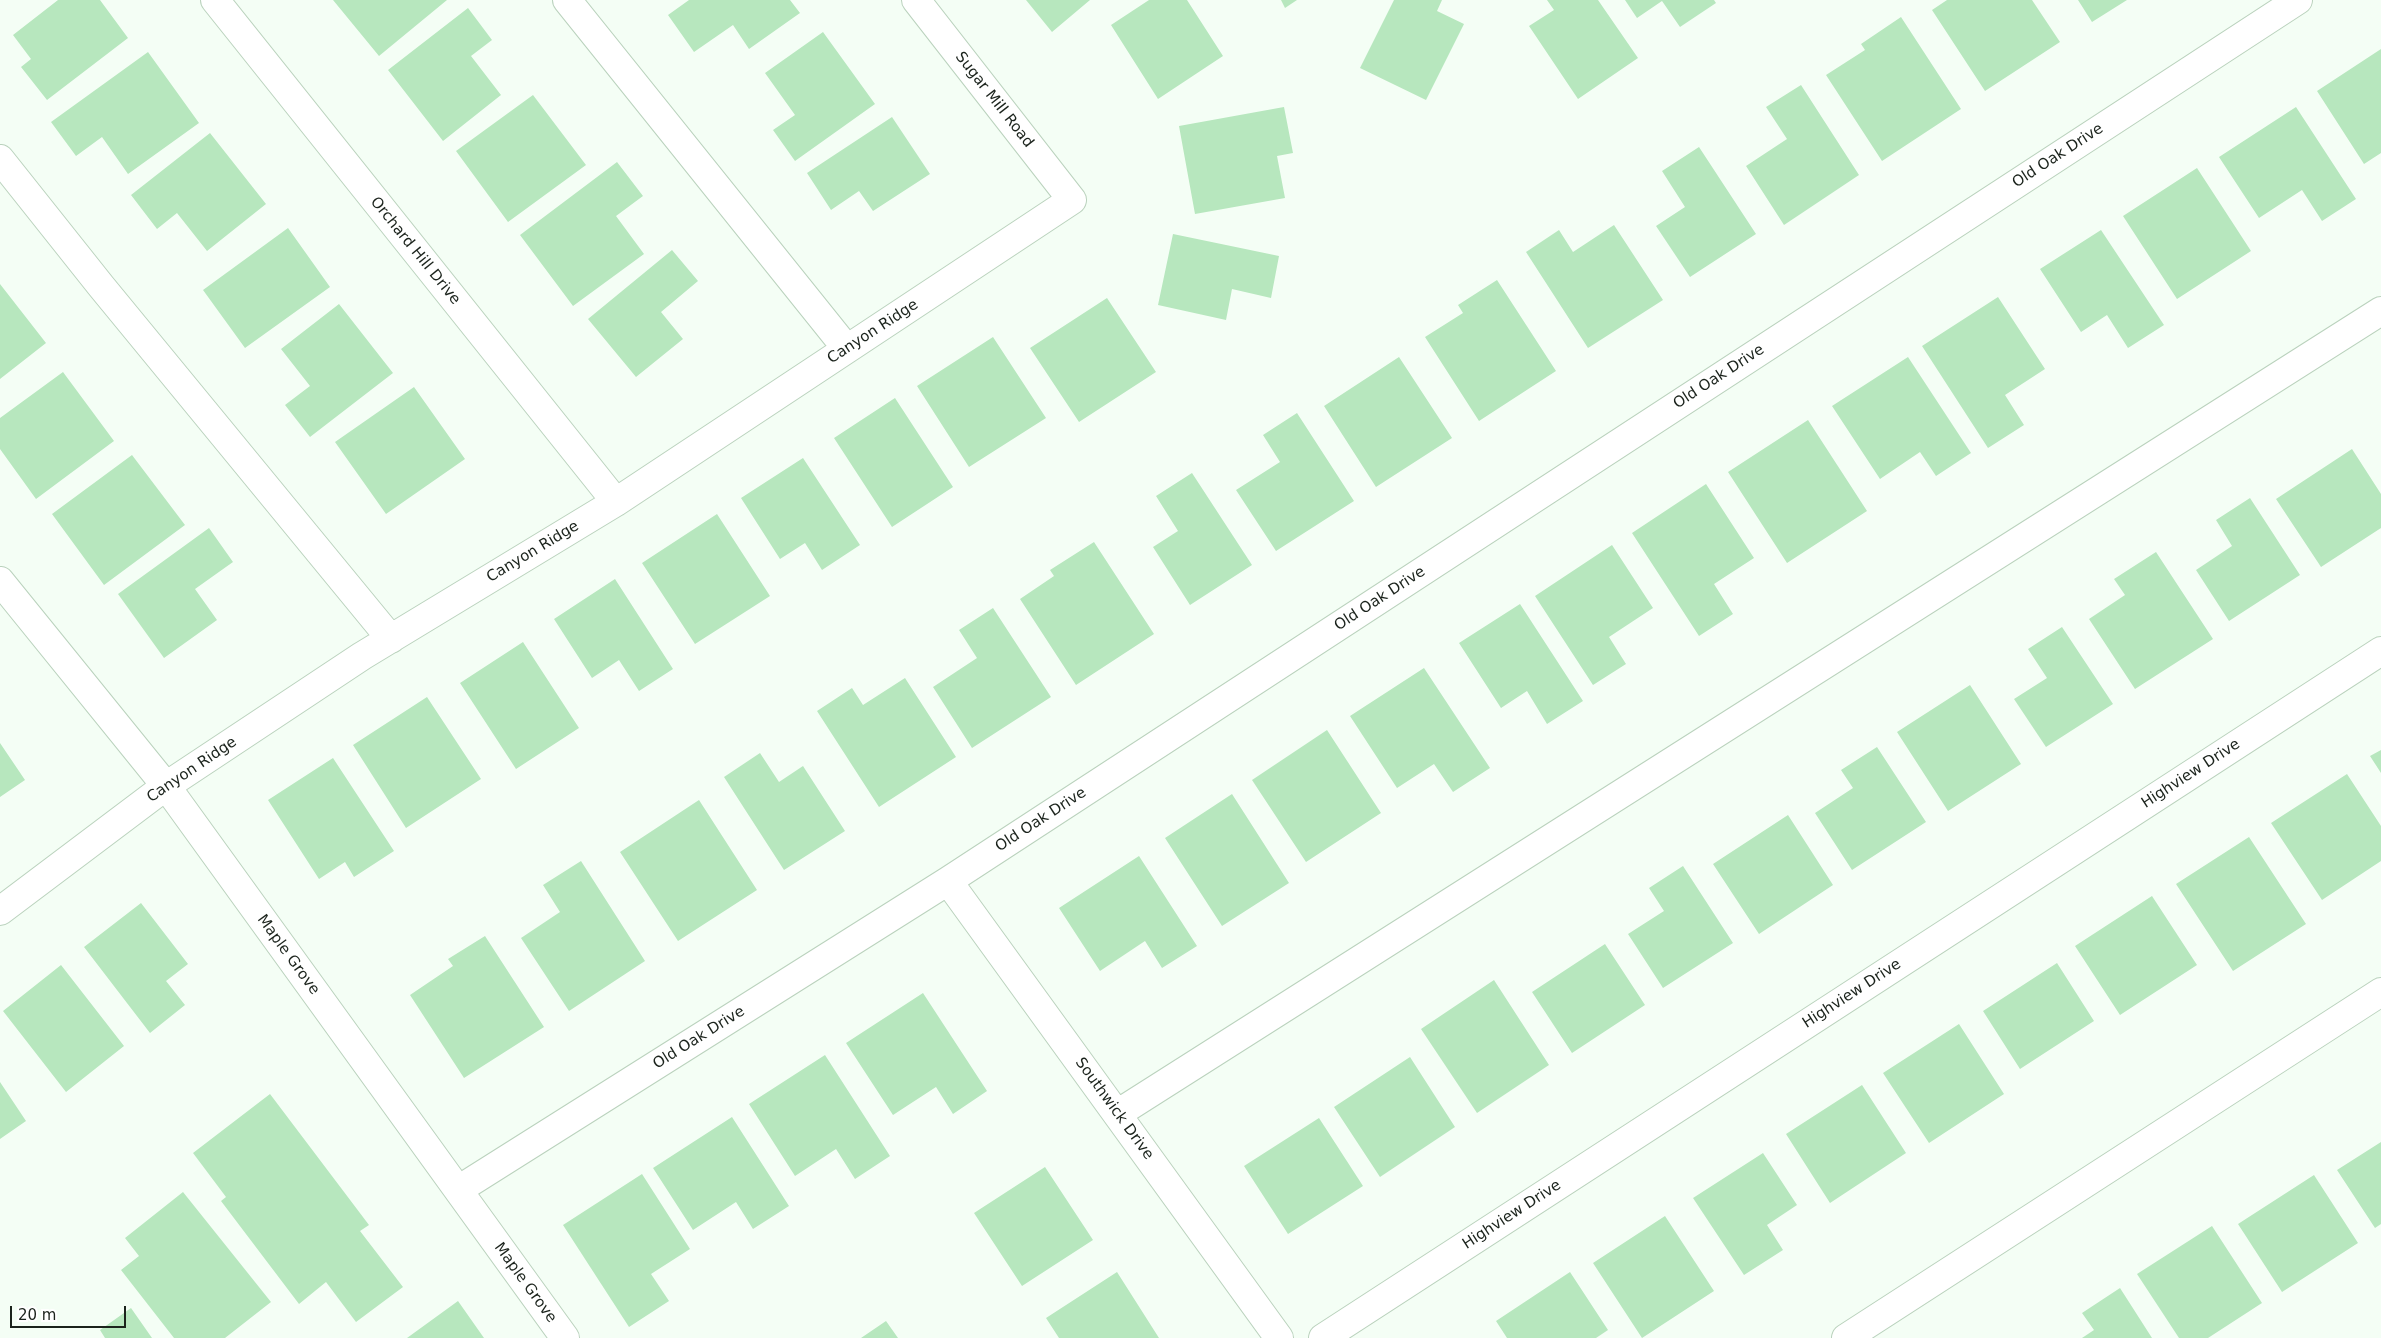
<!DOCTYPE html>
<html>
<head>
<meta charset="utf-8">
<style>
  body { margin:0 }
  #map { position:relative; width:2381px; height:1338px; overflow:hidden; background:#f4fef5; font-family:"DejaVu Sans",sans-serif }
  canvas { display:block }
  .scale { position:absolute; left:10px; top:1306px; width:116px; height:22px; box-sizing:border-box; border:2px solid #1b231c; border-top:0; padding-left:6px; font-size:15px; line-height:18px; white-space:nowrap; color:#1b231c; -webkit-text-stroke:4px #fff; paint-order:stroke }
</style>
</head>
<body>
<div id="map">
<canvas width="2381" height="1338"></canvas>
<div class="scale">20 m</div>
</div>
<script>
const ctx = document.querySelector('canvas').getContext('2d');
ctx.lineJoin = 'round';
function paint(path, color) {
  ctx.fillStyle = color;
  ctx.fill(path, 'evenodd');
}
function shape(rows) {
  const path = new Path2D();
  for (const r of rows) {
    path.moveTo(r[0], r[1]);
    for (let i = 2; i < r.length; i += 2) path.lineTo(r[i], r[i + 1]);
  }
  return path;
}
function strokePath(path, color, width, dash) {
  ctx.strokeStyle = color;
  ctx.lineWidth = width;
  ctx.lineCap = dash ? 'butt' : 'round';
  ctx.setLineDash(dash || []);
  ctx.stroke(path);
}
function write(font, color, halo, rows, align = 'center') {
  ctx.font = font + ' "DejaVu Sans",sans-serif';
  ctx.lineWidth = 4;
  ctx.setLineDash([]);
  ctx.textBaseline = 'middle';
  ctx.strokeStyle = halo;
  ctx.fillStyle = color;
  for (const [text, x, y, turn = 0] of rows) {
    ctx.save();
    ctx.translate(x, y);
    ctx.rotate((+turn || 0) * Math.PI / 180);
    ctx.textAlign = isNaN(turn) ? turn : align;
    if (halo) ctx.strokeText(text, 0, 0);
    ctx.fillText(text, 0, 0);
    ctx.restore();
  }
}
paint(shape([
  [58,0,100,0,128,38,47,100,21,67,31,59,13,35],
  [333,0,447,0,379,56],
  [689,0,790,0,800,13,749,49,733,25,694,52,668,15],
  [1026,0,1090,0,1052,32],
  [1149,0,1187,0,1223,56,1158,99,1111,25],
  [1281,0,1297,0,1285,8],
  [1394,0,1442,0,1437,11,1464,24,1426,100,1360,68],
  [1547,0,1598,0,1638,58,1578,99,1529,26,1554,10],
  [1625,0,1714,0,1716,3,1680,27,1662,1,1637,18],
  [1947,0,2032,0,2060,42,1985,91,1932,10],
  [2078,0,2127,0,2092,22],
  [468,8,492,40,471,56,501,95,443,141,388,70],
  [1901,17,1961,109,1882,161,1826,75,1865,50,1861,44],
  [823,32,875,104,795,161,773,130,795,115,765,73],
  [2381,49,2381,153,2364,164,2317,91],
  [148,52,199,123,128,174,102,137,76,156,51,122],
  [1801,85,1859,175,1784,225,1746,166,1787,139,1766,107],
  [533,95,586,165,508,222,456,151],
  [1284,107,1293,153,1277,156,1285,198,1195,214,1179,126],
  [2296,107,2356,199,2322,221,2302,190,2259,218,2219,157],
  [892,117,930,174,873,211,859,191,831,210,807,173],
  [210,133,266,204,207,251,177,213,157,229,131,195],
  [1699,147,1756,234,1690,277,1656,226,1685,207,1662,171],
  [617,162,643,196,616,216,644,254,573,306,520,235],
  [2197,168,2251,251,2177,299,2123,216],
  [1614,225,1663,300,1588,348,1526,252,1559,230,1573,252],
  [288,228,330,287,245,348,203,290],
  [2101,230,2164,325,2128,348,2107,315,2081,332,2040,269],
  [1173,234,1279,256,1271,298,1232,289,1226,320,1158,305],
  [672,250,698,281,661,312,683,339,636,377,588,319],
  [1497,280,1556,371,1479,421,1425,337,1463,313,1458,305],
  [0,284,46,343,0,379],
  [1998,297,2045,369,2005,395,2024,425,1988,448,1922,346],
  [1107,298,1156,372,1079,422,1030,348],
  [339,304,393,373,310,437,285,405,310,386,281,349],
  [993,337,1046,418,969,467,917,386],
  [1399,357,1452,438,1376,487,1324,406],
  [1908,357,1971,453,1936,476,1920,452,1880,479,1832,406],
  [63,372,114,441,36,499,0,449,0,418],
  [414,387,465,459,386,514,335,442],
  [895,398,953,487,892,527,834,438],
  [1297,413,1354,501,1276,551,1236,490,1280,462,1263,435],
  [1808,420,1867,511,1787,563,1728,472],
  [2352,449,2381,494,2381,528,2321,567,2276,499],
  [132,455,185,525,104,585,52,514],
  [803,458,860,545,822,570,805,543,780,559,741,498],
  [1192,473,1252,565,1190,605,1153,547,1178,531,1156,496],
  [1706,484,1754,558,1714,584,1733,614,1699,636,1632,533],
  [2250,498,2300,575,2229,621,2196,570,2232,546,2216,520],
  [717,514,770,596,695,644,642,563],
  [209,528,233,562,195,589,217,620,164,658,118,594],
  [1094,542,1154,634,1076,685,1020,599,1054,576,1050,570],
  [1612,545,1653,608,1609,637,1626,664,1593,685,1535,596],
  [2156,552,2213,639,2135,689,2089,619,2125,595,2114,579],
  [615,579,673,669,639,691,619,660,592,678,554,619],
  [1520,604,1583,701,1547,724,1527,691,1501,708,1459,643],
  [993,608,1051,697,972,748,933,687,977,658,959,630],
  [2062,627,2113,704,2046,747,2014,699,2047,678,2028,649],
  [523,642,579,728,516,769,460,683],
  [1424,668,1490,768,1453,792,1434,764,1397,788,1350,716],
  [905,678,956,757,879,807,817,711,852,688,863,705],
  [1970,685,2021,764,1948,811,1897,732],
  [427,697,481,779,406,828,353,745],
  [1327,730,1381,813,1306,862,1252,780],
  [0,743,25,780,0,797],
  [1877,747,1926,822,1852,870,1815,813,1853,788,1841,770],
  [2381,750,2381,773,2370,756],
  [760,753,779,782,803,766,845,831,784,870,724,777],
  [333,758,394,851,354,877,345,862,319,879,268,800],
  [2347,774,2381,826,2381,861,2322,900,2271,823],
  [1232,794,1289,883,1222,926,1165,838],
  [699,800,757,890,678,941,620,852],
  [1788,815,1833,885,1759,934,1713,864],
  [2249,837,2306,924,2233,971,2176,884],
  [1139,856,1197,946,1162,968,1145,941,1100,971,1059,908],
  [581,861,645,961,569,1011,521,938,560,912,543,885],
  [1683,866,1733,943,1663,988,1628,934,1664,911,1649,888],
  [2152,896,2197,965,2120,1015,2075,946],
  [141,903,188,964,166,981,185,1005,150,1033,84,947],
  [485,936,544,1027,464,1078,410,995,453,966,448,959],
  [1605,944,1645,1005,1572,1053,1532,992],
  [2057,963,2094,1021,2020,1069,1983,1011],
  [61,965,124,1046,66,1092,3,1011],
  [1494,980,1549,1065,1477,1113,1421,1029],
  [923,993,987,1091,953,1114,936,1087,893,1115,846,1043],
  [1959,1024,2004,1094,1929,1143,1883,1073],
  [825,1055,890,1156,855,1179,836,1149,795,1176,749,1104],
  [1410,1057,1455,1127,1380,1177,1334,1107],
  [0,1082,26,1121,0,1139],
  [1862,1085,1906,1153,1830,1203,1786,1134],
  [270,1094,369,1225,360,1231,403,1287,356,1322,326,1282,299,1304,221,1201,226,1197,193,1153],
  [732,1117,789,1206,753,1229,736,1202,693,1230,653,1168],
  [1319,1118,1363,1186,1288,1234,1244,1166],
  [2381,1142,2381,1224,2375,1228,2337,1170],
  [1763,1153,1797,1205,1767,1225,1783,1250,1744,1275,1693,1198],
  [1045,1167,1093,1240,1022,1286,974,1213],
  [642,1174,690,1249,651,1274,669,1301,629,1327,563,1225],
  [2314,1175,2358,1243,2282,1292,2238,1224],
  [183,1192,271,1302,225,1338,174,1338,121,1270,139,1256,125,1238],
  [1665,1216,1714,1291,1642,1338,1593,1263],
  [2212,1226,2262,1303,2208,1338,2179,1338,2137,1274],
  [1117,1272,1159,1338,1059,1338,1046,1318],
  [1570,1272,1608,1330,1596,1338,1507,1338,1496,1321],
  [2120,1288,2152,1338,2082,1338,2094,1330,2082,1313],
  [458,1301,484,1338,407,1338],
  [131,1308,152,1338,105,1338,100,1330],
  [886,1321,898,1338,861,1338]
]), '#b7e7be');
const minor = shape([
  [215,0,616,502],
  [567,0,847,349],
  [0,159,101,286,391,639],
  [0,581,166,786,565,1338],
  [948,881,1279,1338],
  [0,911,166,786,362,656,616,502,1072,200,916,0],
  [1117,1114,2381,311],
  [458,1190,948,881,2298,0],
  [1323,1338,2381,651],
  [1846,1338,2381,992]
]);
strokePath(minor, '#bad2bd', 30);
strokePath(minor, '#fff', 28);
write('15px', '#1b231c', '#fff', [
  ["Sugar Mill Road",994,100,52],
  ["Old Oak Drive",2058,156,-33],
  ["Orchard Hill Drive",415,251,51],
  ["Canyon Ridge",873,332,-33],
  ["Old Oak Drive",1719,377,-33],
  ["Canyon Ridge",533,552,-31],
  ["Old Oak Drive",1380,599,-33],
  ["Canyon Ridge",192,770,-34],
  ["Highview Drive",2191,774,-33],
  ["Old Oak Drive",1041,820,-33],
  ["Maple Grove",288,955,54],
  ["Highview Drive",1852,994,-33],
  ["Old Oak Drive",699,1038,-32],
  ["Southwick Drive",1114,1109,54],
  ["Highview Drive",1512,1215,-33],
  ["Maple Grove",525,1283,54]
]);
</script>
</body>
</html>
